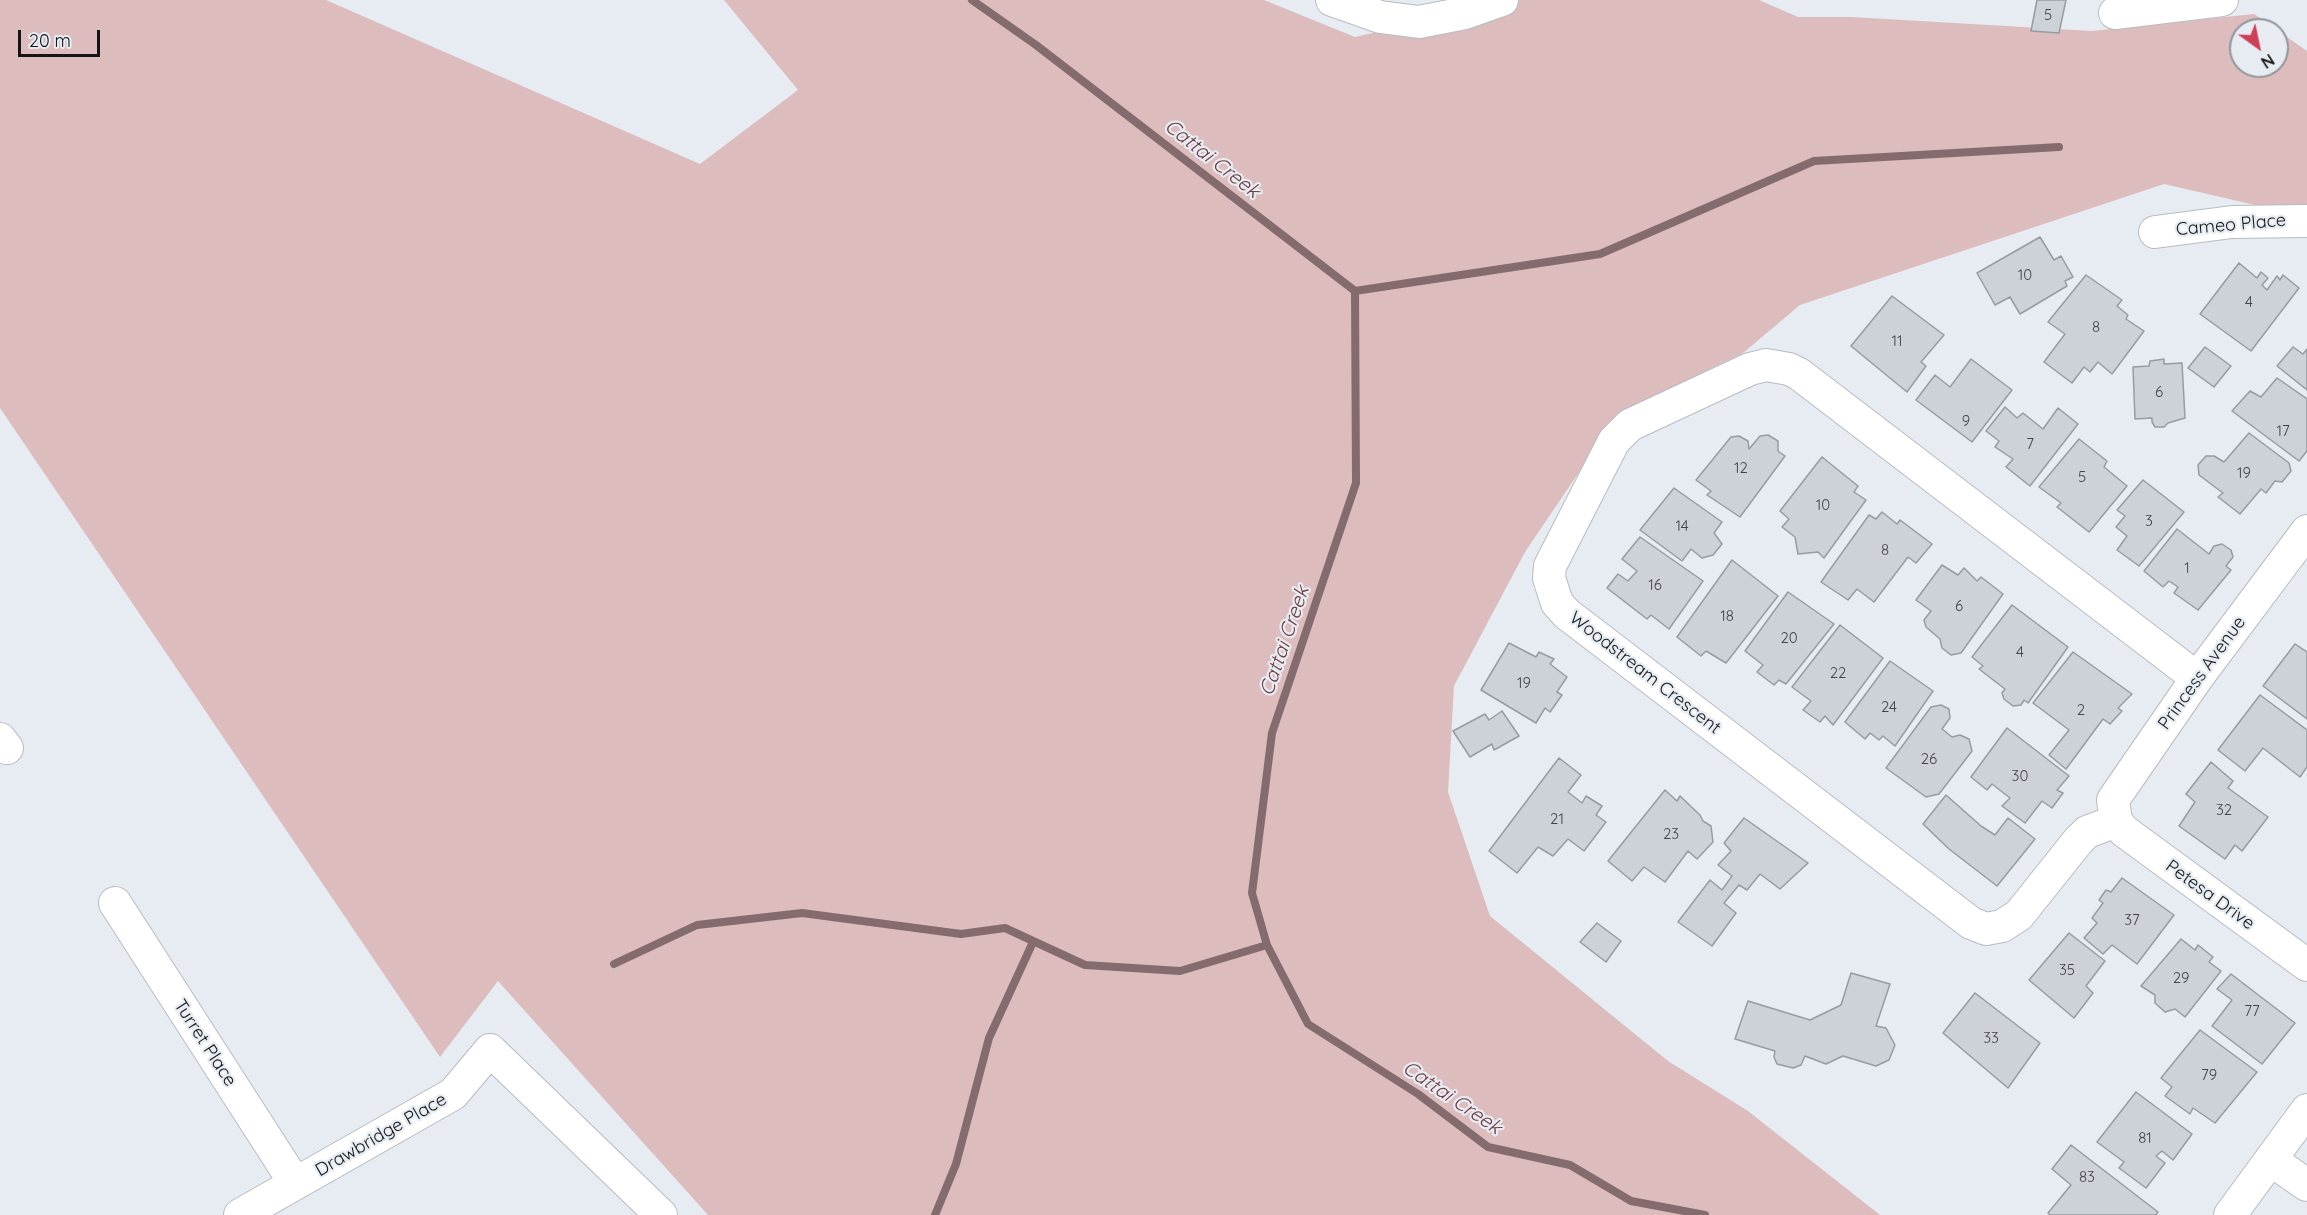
<!DOCTYPE html>
<html>
<head>
<meta charset="utf-8">
<style>
  body { margin:0 }
  #map { position:relative; width:2307px; height:1215px; overflow:hidden; background:#e6ecf2; font-family:Quicksand,sans-serif }
  canvas { display:block }
  .north { position:absolute; left:2229px; top:18px; width:60px; height:60px; box-sizing:border-box; background:#e6ecf2; border:2px solid #92969a; border-radius:50%; rotate:147deg; font-size:16px; font-weight:700; line-height:24px; text-align:center; color:#131517 }
  .north::after { content:''; display:block; margin:auto; width:21px; height:27px; background:#cf3f57; clip-path:polygon(50% 0,100% 100%,50% 72%,0 100%) }
  .scale { position:absolute; left:18px; top:30px; width:82px; height:27px; box-sizing:border-box; border:3px solid #131517; border-top:0; padding-left:8px; font-size:18px; line-height:21px; white-space:nowrap; color:#131517; -webkit-text-stroke:4px #e6ecf2; paint-order:stroke }
</style>
</head>
<body>
<div id="map">
<canvas width="2307" height="1215"></canvas>
<div class="north">N</div>
<div class="scale">20 m</div>
</div>
<script>
const ctx = document.querySelector('canvas').getContext('2d');
ctx.lineJoin = 'round';
function paint(path, color) {
  ctx.fillStyle = color;
  ctx.fill(path, 'evenodd');
}
function shape(rows) {
  const path = new Path2D();
  for (const r of rows) {
    path.moveTo(r[0], r[1]);
    for (let i = 2; i < r.length; i += 2) path.lineTo(r[i], r[i + 1]);
  }
  return path;
}
function strokePath(path, color, width, dash) {
  ctx.strokeStyle = color;
  ctx.lineWidth = width;
  ctx.lineCap = dash ? 'butt' : 'round';
  ctx.setLineDash(dash || []);
  ctx.stroke(path);
}
function write(font, color, halo, rows, align = 'center') {
  ctx.font = font + ' Quicksand,sans-serif';
  ctx.lineWidth = 4.5;
  ctx.setLineDash([]);
  ctx.textBaseline = 'middle';
  ctx.strokeStyle = halo;
  ctx.fillStyle = color;
  for (const [text, x, y, turn = 0] of rows) {
    ctx.save();
    ctx.translate(x, y);
    ctx.rotate((+turn || 0) * Math.PI / 180);
    ctx.textAlign = isNaN(turn) ? turn : align;
    if (halo) ctx.strokeText(text, 0, 0);
    ctx.fillText(text, 0, 0);
    ctx.restore();
  }
}
paint(shape([
  [0,0,326,0,700,164,798,90,724,0,1264,0,1355,37,1520,0,1759,0,1798,17,1851,17,2092,31,2254,14,2307,51,2307,217,2164,184,1800,305,1743,353,1619,413,1525,552,1454,686,1448,792,1490,916,1668,1061,1748,1111,1880,1215,708,1215,498,981,440,1057,0,408],
  [2241,30,2277,30,2277,66,2241,66]
]), '#dcbcbd');
strokePath(shape([
  [972,0,1036,45,1355,291,1356,483,1272,733,1252,893,1267,945,1308,1024,1418,1094,1488,1147,1570,1165,1631,1201,1705,1215],
  [1355,291,1600,254,1814,161,2059,147],
  [614,964,697,925,802,913,961,934,1005,928,1085,965,1180,971,1267,945],
  [935,1215,956,1164,989,1038,1033,942]
]), '#846b6d', 8);
const building = shape([
  [2037,0,2066,0,2059,33,2031,31,2037,0],
  [2040,237,2054,260,2061,256,2073,277,2065,281,2067,286,2020,314,2010,297,1995,305,1977,273,2040,237],
  [2239,263,2257,278,2261,272,2268,278,2262,285,2267,290,2277,276,2280,280,2283,275,2299,288,2251,351,2200,314,2239,263],
  [2086,275,2122,300,2117,306,2128,315,2126,319,2144,331,2112,374,2098,362,2090,372,2084,367,2072,383,2044,362,2065,334,2048,322,2086,275],
  [1892,296,1944,335,1921,362,1926,366,1907,392,1851,346,1892,296],
  [2205,347,2231,366,2214,387,2188,368,2205,347],
  [2293,347,2303,354,2307,349,2307,390,2277,366,2293,347],
  [1971,359,2012,390,1972,442,1916,400,1935,375,1950,387,1971,359],
  [2164,359,2164,364,2182,363,2185,418,2168,423,2164,427,2155,427,2152,422,2152,418,2135,419,2133,367,2149,366,2150,361,2164,359],
  [2277,378,2307,399,2307,451,2299,461,2232,411,2250,391,2261,397,2277,378],
  [2005,407,2017,418,2023,413,2043,429,2058,408,2078,424,2030,486,2006,467,2013,459,1995,447,1999,441,1986,431,2005,407],
  [2249,433,2289,463,2291,471,2282,482,2275,481,2266,493,2261,489,2240,514,2218,497,2223,493,2199,475,2198,465,2206,456,2214,456,2224,462,2249,433],
  [1768,435,1778,441,1778,451,1785,456,1740,517,1707,495,1711,491,1696,480,1731,437,1739,436,1748,441,1749,449,1760,436,1768,435],
  [2079,439,2107,461,2104,467,2127,486,2089,532,2057,507,2061,503,2039,487,2079,439],
  [1822,457,1858,486,1854,492,1866,500,1824,558,1818,552,1798,554,1795,537,1782,527,1789,519,1780,511,1822,457],
  [2143,480,2184,512,2139,566,2117,550,2127,536,2116,527,2125,516,2117,510,2143,480],
  [1674,488,1722,522,1714,533,1722,544,1713,555,1702,558,1691,549,1682,561,1640,530,1674,488],
  [1882,512,1897,524,1900,520,1932,544,1916,563,1908,557,1874,602,1857,589,1848,600,1821,582,1869,515,1876,519,1882,512],
  [2177,529,2209,554,2214,546,2222,544,2231,550,2233,557,2226,566,2231,570,2198,610,2174,593,2178,587,2169,581,2163,587,2144,571,2177,529],
  [1640,537,1703,581,1669,629,1651,615,1647,619,1607,588,1618,574,1628,581,1637,571,1622,559,1640,537],
  [1732,560,1778,596,1726,663,1706,651,1701,656,1677,637,1732,560],
  [1942,565,1958,575,1964,568,1977,581,1981,577,2003,594,1961,653,1951,655,1942,648,1940,639,1926,627,1924,620,1931,611,1916,600,1942,565],
  [1788,592,1834,624,1786,684,1779,680,1774,685,1757,672,1763,665,1745,651,1788,592],
  [2012,605,2068,647,2028,703,2024,700,2021,705,2013,706,2004,699,2002,693,2005,689,1979,669,1983,666,1972,657,2012,605],
  [1840,625,1883,658,1833,725,1825,716,1820,722,1803,710,1811,701,1792,687,1840,625],
  [1509,643,1536,657,1539,652,1554,659,1550,664,1567,677,1557,692,1562,695,1550,712,1545,708,1536,723,1481,690,1509,643],
  [2295,644,2307,652,2307,719,2263,686,2295,644],
  [2073,652,2132,694,2118,708,2122,711,2110,724,2103,719,2066,769,2049,755,2069,730,2033,703,2073,652],
  [1890,661,1933,691,1895,746,1883,736,1879,740,1870,733,1865,739,1845,722,1890,661],
  [2260,695,2307,730,2307,767,2300,777,2263,748,2245,771,2218,750,2260,695],
  [1941,705,1949,709,1950,718,1942,729,1952,737,1960,735,1969,739,1972,751,1939,794,1926,797,1886,768,1931,707,1941,705],
  [1502,711,1519,736,1494,750,1492,744,1470,757,1453,731,1485,714,1489,720,1502,711],
  [2007,728,2069,776,2057,790,2063,793,2052,808,2042,801,2025,823,2002,806,2010,798,1992,784,1987,790,1971,777,2007,728],
  [1559,758,1581,775,1568,792,1582,803,1586,796,1602,806,1596,815,1606,822,1584,851,1568,839,1553,856,1538,847,1517,873,1489,851,1559,758],
  [2211,762,2233,781,2228,788,2268,817,2242,851,2235,845,2225,859,2179,826,2195,802,2186,794,2211,762],
  [1665,790,1677,801,1680,796,1700,815,1703,821,1711,826,1713,842,1697,859,1688,851,1665,882,1644,867,1632,881,1608,861,1665,790],
  [1946,795,1981,826,1995,835,2008,818,2035,839,1997,886,1949,849,1923,824,1946,795],
  [1744,818,1808,863,1780,889,1760,874,1747,890,1739,885,1724,903,1736,913,1712,946,1678,922,1710,880,1722,890,1732,876,1718,865,1731,851,1724,843,1744,818],
  [2122,878,2174,915,2137,964,2112,945,2103,954,2084,938,2097,923,2092,918,2103,903,2099,900,2106,890,2111,892,2122,878],
  [1597,923,1621,941,1606,962,1580,942,1597,923],
  [2069,933,2105,961,2086,986,2093,993,2074,1018,2029,980,2069,933],
  [2181,939,2195,950,2198,945,2213,957,2209,962,2221,971,2185,1017,2175,1009,2165,1012,2155,1003,2155,995,2141,986,2181,939],
  [1851,973,1890,984,1876,1026,1886,1028,1895,1045,1889,1060,1876,1066,1843,1056,1826,1064,1805,1056,1801,1065,1793,1068,1777,1064,1774,1057,1775,1051,1735,1039,1748,1001,1810,1020,1841,1005,1851,973],
  [2231,974,2295,1023,2262,1064,2212,1026,2232,1000,2217,989,2231,974],
  [1975,993,2040,1043,2008,1088,1943,1033,1975,993],
  [2200,1030,2257,1072,2215,1123,2193,1108,2190,1114,2165,1096,2172,1087,2161,1078,2200,1030],
  [2136,1092,2192,1134,2173,1160,2162,1151,2156,1156,2165,1163,2146,1188,2119,1168,2124,1162,2097,1142,2136,1092],
  [2071,1145,2158,1212,2156,1215,2050,1215,2048,1213,2071,1185,2052,1169,2071,1145]
]);
paint(building, '#cdd2d8');
strokePath(building, '#979ca1', 1.5);
const street = shape([
  [1332,0,1380,17,1419,22,1465,13,1502,0],
  [2115,13,2222,0],
  [2155,232,2232,222,2307,221],
  [2307,531,2197,678,2113,800,2116,821,2124,831,2307,965],
  [0,739,7,748],
  [2116,821,2087,832,2078,841,2019,915,2002,926,1986,929,1971,923,1567,614,1557,603,1549,578,1550,566,1614,441,1630,425,1750,369,1766,365,1789,369,1799,374,2197,678],
  [115,903,295,1183],
  [2271,1160,2307,1185],
  [240,1215,453,1094,490,1050,661,1215],
  [2230,1215,2307,1110]
]);
strokePath(street, '#b7bcc2', 34);
strokePath(street, '#fff', 32);
write('15px', '#424447', null, [
  ["5",2048,15],
  ["10",2025,275],
  ["4",2249,302],
  ["8",2096,327],
  ["11",1897,341],
  ["6",2159,392],
  ["9",1966,421],
  ["17",2283,431],
  ["7",2030,444],
  ["12",1741,468],
  ["19",2244,473],
  ["5",2082,477],
  ["10",1823,505],
  ["3",2149,521],
  ["14",1682,526],
  ["8",1885,550],
  ["1",2187,568],
  ["16",1655,585],
  ["6",1959,606],
  ["18",1727,616],
  ["20",1789,638],
  ["4",2020,652],
  ["22",1838,673],
  ["19",1524,683],
  ["24",1889,707],
  ["2",2081,710],
  ["26",1929,759],
  ["30",2020,776],
  ["32",2224,810],
  ["21",1557,819],
  ["23",1671,834],
  ["37",2132,920],
  ["35",2067,970],
  ["29",2181,978],
  ["77",2252,1011],
  ["33",1991,1038],
  ["79",2209,1075],
  ["81",2145,1138],
  ["83",2087,1177]
]);
write('18px', '#131517', '#e6ecf2', [
  ["Cameo Place",2231,225,-5],
  ["Woodstream Crescent",1645,673,38],
  ["Princess Avenue",2202,673,-54],
  ["Petesa Drive",2210,895,36],
  ["Turret Place",205,1043,57],
  ["Drawbridge Place",381,1135,-30]
]);
write('italic 20px', '#703c41', '#e6ecf2', [
  ["Cattai Creek",1212,159,38],
  ["Cattai Creek",1285,641,-71],
  ["Cattai Creek",1452,1098,34]
]);
</script>
</body>
</html>
